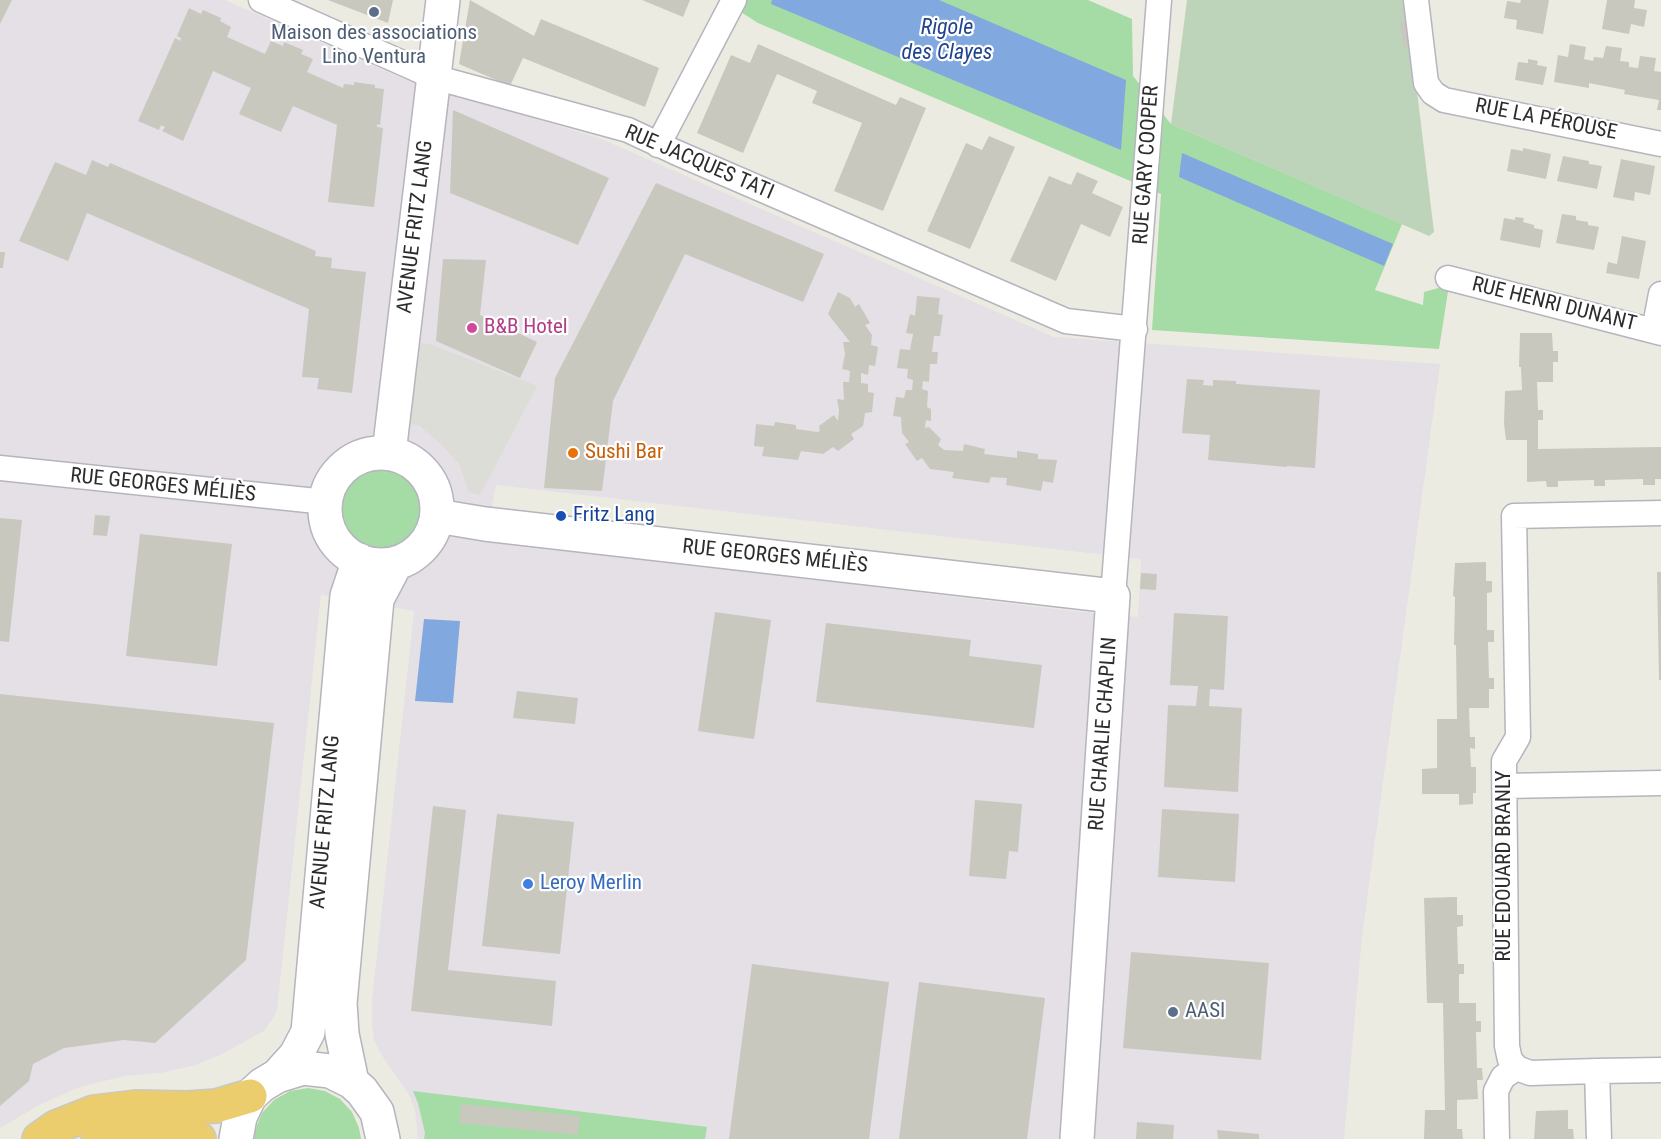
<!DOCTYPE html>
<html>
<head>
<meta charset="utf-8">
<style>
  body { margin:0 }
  canvas { display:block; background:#ecebe1 }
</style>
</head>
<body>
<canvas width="1661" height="1139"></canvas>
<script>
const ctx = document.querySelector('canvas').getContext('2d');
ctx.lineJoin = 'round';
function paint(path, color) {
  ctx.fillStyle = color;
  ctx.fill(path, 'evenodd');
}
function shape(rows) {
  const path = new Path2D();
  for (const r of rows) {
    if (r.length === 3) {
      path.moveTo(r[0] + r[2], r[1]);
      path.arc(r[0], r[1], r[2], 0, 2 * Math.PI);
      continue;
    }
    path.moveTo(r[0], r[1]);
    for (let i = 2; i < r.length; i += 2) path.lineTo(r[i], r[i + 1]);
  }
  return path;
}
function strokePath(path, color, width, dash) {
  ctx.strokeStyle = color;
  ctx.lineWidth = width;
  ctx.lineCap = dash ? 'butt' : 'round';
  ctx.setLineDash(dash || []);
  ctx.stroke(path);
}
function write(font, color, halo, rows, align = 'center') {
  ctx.font = font + ' "Roboto Condensed",sans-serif';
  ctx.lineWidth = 4.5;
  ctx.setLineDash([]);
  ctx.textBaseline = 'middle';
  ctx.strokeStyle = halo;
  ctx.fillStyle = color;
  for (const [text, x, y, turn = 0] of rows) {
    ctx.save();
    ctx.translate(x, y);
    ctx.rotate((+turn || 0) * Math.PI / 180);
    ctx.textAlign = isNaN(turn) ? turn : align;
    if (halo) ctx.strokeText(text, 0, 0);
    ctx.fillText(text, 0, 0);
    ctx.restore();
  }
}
paint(shape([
  [0,0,225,0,406,80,599,138,1054,337,1440,364,1362,936,1344,1139,418,1139,415,1110,409,1095,383,1057,374,1040,372,1023,372,1001,414,611,321,595,277,1010,273,1018,264,1031,222,1054,196,1065,161,1073,124,1076,80,1087,41,1104,0,1128],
  [496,485,1141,559,1138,617,1063,610,485,540]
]), '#e4e0e6');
paint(shape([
  [722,0,1088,0,1132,19,1133,76,1171,124,1402,224,1375,290,1423,305,1424,292,1449,285,1439,349,1152,330,1161,194,758,23],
  [379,510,46],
  [308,1088,325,1091,340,1099,352,1112,359,1128,361,1139,254,1139,255,1130,262,1113,274,1100,290,1091],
  [413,1091,707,1127,705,1139,424,1139,425,1133,418,1103]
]), '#a5dba5');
paint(shape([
  [1187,0,1406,0,1434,232,1429,236,1171,124]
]), '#bed4ba');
paint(shape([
  [419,343,430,344,537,386,480,495,469,492,459,464,443,446,420,426,404,423,404,393,416,370]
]), '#ddddd7');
paint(shape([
  [772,0,939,0,1126,80,1121,150,771,4],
  [1182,153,1393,244,1384,266,1179,177],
  [424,619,460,621,453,703,415,701]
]), '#82a8e0');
paint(shape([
  [0,0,12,0,0,24],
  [328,0,393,0,388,23],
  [470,0,534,36,541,19,659,68,645,107,523,58,510,86,459,64],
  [642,0,690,0,683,17],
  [1521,0,1549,0,1543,34,1516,29,1517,20,1504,18,1507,1,1520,3],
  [1607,0,1635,0,1634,8,1647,10,1644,27,1631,24,1629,34,1602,29],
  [189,8,201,14,203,10,221,18,220,21,231,27,227,37,265,54,271,41,283,46,284,42,303,50,301,54,313,59,307,72,343,88,344,84,354,85,354,82,375,85,375,88,384,89,380,125,377,124,377,127,383,128,374,207,328,202,337,125,293,106,281,132,239,114,251,88,213,71,183,141,162,131,165,127,161,125,159,130,138,121,175,38,180,41,181,38,177,36],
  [1408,21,1410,47,1403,47,1400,22],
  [758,44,896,105,900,97,926,108,883,211,834,191,862,123,812,103,817,91,777,74,743,153,697,133,731,55,750,63],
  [1570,44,1586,47,1584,59,1593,61,1594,57,1603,58,1606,46,1622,48,1620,61,1629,62,1629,67,1638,68,1640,56,1656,58,1654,71,1661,72,1661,110,1657,110,1659,100,1624,94,1625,90,1589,83,1589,88,1554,82,1558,55,1568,57],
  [1528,59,1538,61,1537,65,1547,67,1543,85,1515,80,1518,62,1528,63],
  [453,110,609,178,578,245,450,193],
  [989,136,1015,147,970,249,927,231,966,143,982,150],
  [1523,148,1551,154,1546,179,1507,171,1511,149,1523,151],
  [1563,156,1589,161,1589,164,1602,166,1597,189,1557,181],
  [1621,159,1655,166,1650,195,1635,192,1634,201,1613,197],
  [92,160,108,167,110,163,316,251,315,256,332,258,331,268,366,272,352,393,317,389,319,378,302,377,309,309,87,213,68,261,19,241,55,162,86,175],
  [1077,172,1098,181,1092,193,1123,207,1110,237,1081,224,1056,281,1010,261,1049,176,1071,185],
  [656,183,824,254,803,302,685,254,613,401,602,491,544,488,555,378],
  [1562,214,1576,216,1576,220,1588,222,1588,225,1599,227,1594,250,1556,243],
  [1515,217,1524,218,1523,222,1534,225,1534,228,1543,230,1540,248,1500,240,1504,218,1515,220],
  [1622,236,1646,241,1639,279,1606,273,1608,262,1617,264],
  [0,252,5,252,3,268,0,268],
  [443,259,486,260,480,315,537,342,520,378,436,341],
  [838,292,850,298,855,307,859,304,870,323,865,325,872,335,871,345,878,347,875,366,869,365,868,375,861,373,861,383,868,384,868,392,874,393,872,412,865,413,863,426,851,434,854,439,838,451,833,447,823,454,801,451,798,460,762,456,764,447,754,446,756,424,774,426,775,422,796,425,796,429,817,432,820,431,819,426,834,415,838,421,839,410,837,399,844,400,843,382,849,382,850,371,842,369,845,354,843,342,850,342,828,314],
  [917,296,940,298,938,314,943,315,940,336,934,336,932,352,938,352,937,364,930,364,929,382,923,381,922,389,928,391,927,407,931,409,931,421,926,420,925,428,929,427,941,439,938,445,944,450,963,451,964,444,985,449,984,454,1017,458,1017,451,1038,454,1038,459,1057,460,1053,483,1043,481,1041,491,1006,485,1007,478,991,477,989,483,952,478,954,472,930,469,922,458,917,461,905,444,909,442,902,433,901,417,893,416,896,397,904,398,906,390,912,390,913,380,907,378,908,369,897,368,900,349,910,350,913,334,906,333,910,314,915,316],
  [1520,333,1552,333,1553,351,1558,351,1558,362,1553,362,1553,382,1537,382,1538,410,1543,410,1543,420,1538,420,1538,449,1661,447,1661,479,1655,479,1655,485,1643,485,1643,479,1605,480,1605,486,1594,486,1594,480,1558,481,1558,487,1547,487,1546,481,1527,482,1527,440,1506,440,1504,424,1505,391,1522,390,1521,367,1519,367],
  [1187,379,1204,380,1203,385,1213,386,1213,380,1236,381,1236,384,1320,390,1315,468,1287,466,1287,467,1208,460,1210,435,1182,433],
  [95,515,110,516,107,536,93,535],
  [0,518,22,520,9,642,0,641],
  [140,534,232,544,217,666,126,656],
  [1486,562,1486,581,1492,581,1492,592,1487,593,1487,630,1494,630,1494,642,1488,642,1489,678,1494,678,1494,689,1489,689,1489,708,1469,708,1470,737,1475,737,1475,749,1470,748,1471,767,1476,767,1476,793,1473,793,1473,804,1459,805,1459,794,1422,794,1422,769,1437,768,1437,719,1457,719,1456,645,1454,645,1455,597,1453,596,1455,563],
  [1657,572,1661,572,1661,680,1659,680],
  [1141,573,1157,574,1156,590,1140,589],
  [715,612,771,620,754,739,698,731],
  [1174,613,1228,616,1224,690,1210,689,1209,706,1242,708,1238,792,1164,787,1168,705,1196,706,1198,686,1170,685],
  [826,623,971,640,969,656,1042,665,1034,728,816,702],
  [517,691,578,698,575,724,513,718],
  [0,694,274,723,246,960,155,1043,124,1040,64,1048,33,1064,29,1081,0,1106],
  [975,800,1022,804,1018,852,1009,851,1006,879,969,876],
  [433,806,466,810,448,970,556,981,552,1026,411,1011],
  [1162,809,1239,814,1235,882,1158,877],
  [497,814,574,822,560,954,482,946],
  [1457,897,1457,915,1463,915,1463,926,1457,927,1458,964,1464,964,1464,974,1459,974,1459,1003,1476,1003,1476,1021,1481,1021,1481,1032,1476,1032,1477,1068,1482,1068,1483,1080,1477,1080,1478,1099,1457,1100,1457,1129,1462,1129,1463,1139,1424,1139,1425,1110,1445,1110,1443,1003,1427,1003,1424,898],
  [1131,952,1269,963,1261,1060,1123,1048],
  [752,964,889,982,869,1139,729,1139],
  [919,982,1045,998,1027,1139,899,1139],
  [461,1104,580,1116,578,1135,459,1123],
  [1568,1110,1568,1129,1573,1129,1574,1139,1534,1139,1536,1111],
  [1137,1122,1174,1125,1173,1139,1136,1139],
  [1217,1130,1259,1134,1259,1139,1218,1139]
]), '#c8c8bf');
const street = shape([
  [261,0,434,77,628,130,675,152,1066,321,1135,329],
  [1416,0,1426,83,1433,93,1444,100,1661,144],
  [658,145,734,0],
  [1448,278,1661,333],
  [1654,331,1661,294],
  [0,468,326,502],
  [1113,596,1159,0],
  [1505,786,1661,783],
  [1597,1071,1661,1070],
  [1497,1139,1496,1091,1503,1077,1517,1068],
  [1599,1139,1597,1071,1530,1073,1517,1068,1510,1060,1507,1046,1504,761,1518,737,1514,516,1661,513]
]);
const secondary = shape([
  [389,453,443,0],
  [381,509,56],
  [437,516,485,524,1113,596,1077,1139],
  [277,1076,296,1055,308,1032,347,596,359,560],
  [352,1082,342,1034,340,1003,377,599,396,563],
  [236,1139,240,1117,250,1096,262,1085,277,1076,303,1068,330,1071,352,1082,362,1091,377,1112,383,1139]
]);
const highway = shape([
  [39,1139,56,1127,94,1112,136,1107,188,1108,216,1106,250,1096],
  [98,1139,131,1133,165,1134,199,1139]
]);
strokePath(street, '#b6b4be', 27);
strokePath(secondary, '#b6b4be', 36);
strokePath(highway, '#c8c8c8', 36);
strokePath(street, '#fff', 24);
strokePath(secondary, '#fff', 33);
strokePath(highway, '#ebcd6d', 33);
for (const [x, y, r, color] of [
  [374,12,6,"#5c6f8a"],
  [472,328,6,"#d1479c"],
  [573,453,6,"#e8710a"],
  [561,516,6,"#1a4fb4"],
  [528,884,6,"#3f7fe0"],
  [1173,1012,6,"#5c6f8a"]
]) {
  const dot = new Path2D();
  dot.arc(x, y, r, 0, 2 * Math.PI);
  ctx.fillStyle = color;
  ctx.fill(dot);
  strokePath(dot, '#fff', 2);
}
write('21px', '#4e5e75', '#fff', [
  ["Maison des associations",374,34],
  ["Lino Ventura",374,58],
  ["AASI",1185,1012,"left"]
]);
write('21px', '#2c2c2c', '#fff', [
  ["RUE LA PÉROUSE",1546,120,11],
  ["RUE JACQUES TATI",699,163,23],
  ["RUE GARY COOPER",1147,165,-86],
  ["AVENUE FRITZ LANG",416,227,-83],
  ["RUE HENRI DUNANT",1554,305,14],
  ["RUE GEORGES MÉLIÈS",163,486,6],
  ["RUE GEORGES MÉLIÈS",775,557,6],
  ["RUE CHARLIE CHAPLIN",1104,734,-86],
  ["AVENUE FRITZ LANG",326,822,-85],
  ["RUE EDOUARD BRANLY",1505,866,-90]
]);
write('21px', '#b23c85', '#fff', [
  ["B&B Hotel",484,328]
], 'left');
write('21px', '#c56008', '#fff', [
  ["Sushi Bar",585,453]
], 'left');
write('21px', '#164399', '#fff', [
  ["Fritz Lang",573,516]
], 'left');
write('21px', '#366cbe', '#fff', [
  ["Leroy Merlin",540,884]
], 'left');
write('italic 22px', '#1f438e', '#fff', [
  ["Rigole",947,28],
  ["des Clayes",947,53]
]);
</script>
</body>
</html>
